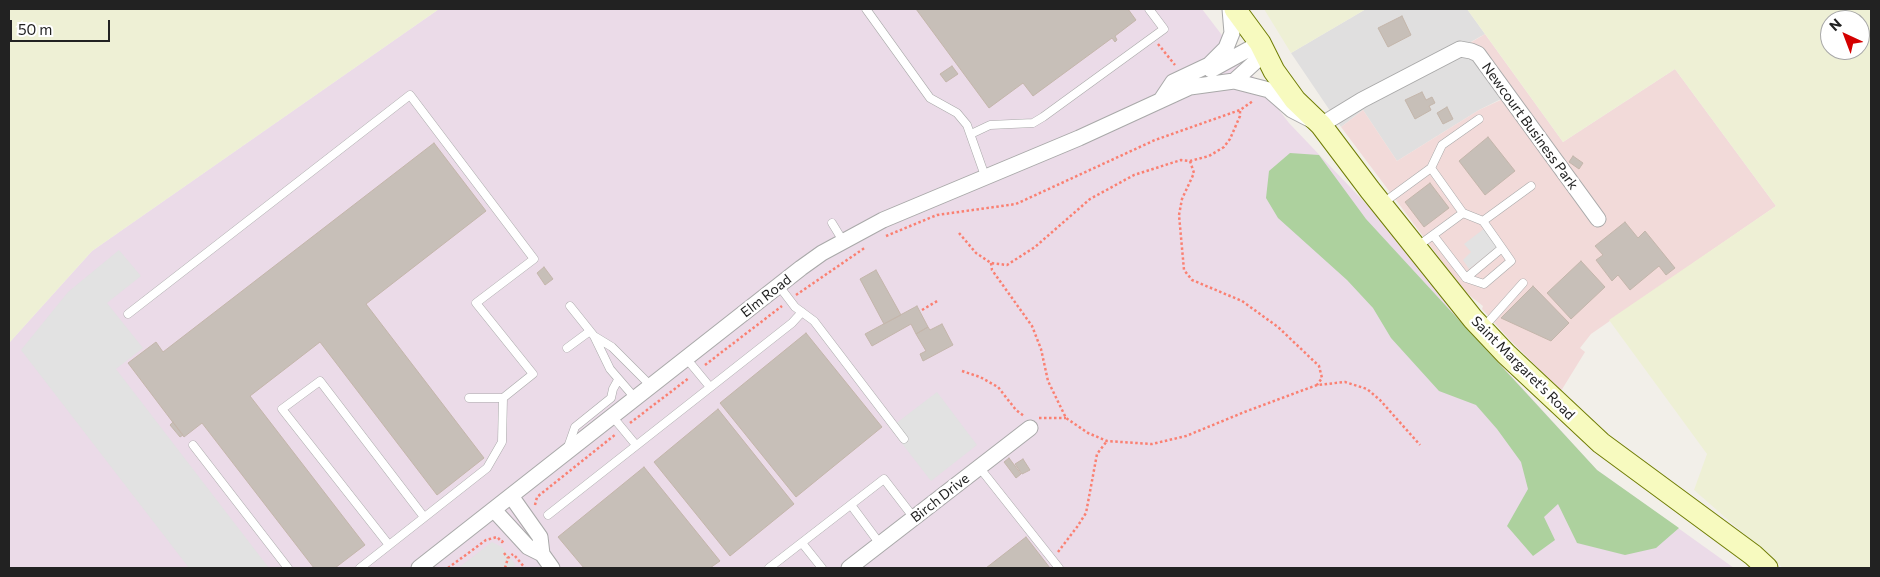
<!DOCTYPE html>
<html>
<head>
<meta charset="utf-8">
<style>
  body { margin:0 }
  #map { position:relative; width:1880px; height:577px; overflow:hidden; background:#f2efe9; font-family:Commissioner,sans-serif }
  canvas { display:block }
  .frame { position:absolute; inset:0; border:10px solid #222; pointer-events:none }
  .north { position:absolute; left:1820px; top:10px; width:50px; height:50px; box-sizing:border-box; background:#fff; border:1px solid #a7a7a7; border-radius:50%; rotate:317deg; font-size:14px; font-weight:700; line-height:20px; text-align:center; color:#222 }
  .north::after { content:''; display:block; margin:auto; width:18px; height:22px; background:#d40000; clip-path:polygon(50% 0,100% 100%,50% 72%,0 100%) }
  .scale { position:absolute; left:10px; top:20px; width:100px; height:22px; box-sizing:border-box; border:2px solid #222; border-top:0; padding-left:6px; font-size:15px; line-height:18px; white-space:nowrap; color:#222; -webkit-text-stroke:4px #fff; paint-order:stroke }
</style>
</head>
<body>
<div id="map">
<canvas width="1880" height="577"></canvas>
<div class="frame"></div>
<div class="north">N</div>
<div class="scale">50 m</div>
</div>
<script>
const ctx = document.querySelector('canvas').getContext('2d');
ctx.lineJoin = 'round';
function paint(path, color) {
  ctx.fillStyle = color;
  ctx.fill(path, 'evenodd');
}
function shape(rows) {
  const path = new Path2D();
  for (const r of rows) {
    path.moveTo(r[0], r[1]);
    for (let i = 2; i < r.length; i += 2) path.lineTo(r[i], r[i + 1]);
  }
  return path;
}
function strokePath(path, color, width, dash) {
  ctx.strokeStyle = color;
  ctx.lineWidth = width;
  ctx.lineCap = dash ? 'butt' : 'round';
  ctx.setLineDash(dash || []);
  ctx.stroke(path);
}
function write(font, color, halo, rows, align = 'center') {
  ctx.font = font + ' Commissioner,sans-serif';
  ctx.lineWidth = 5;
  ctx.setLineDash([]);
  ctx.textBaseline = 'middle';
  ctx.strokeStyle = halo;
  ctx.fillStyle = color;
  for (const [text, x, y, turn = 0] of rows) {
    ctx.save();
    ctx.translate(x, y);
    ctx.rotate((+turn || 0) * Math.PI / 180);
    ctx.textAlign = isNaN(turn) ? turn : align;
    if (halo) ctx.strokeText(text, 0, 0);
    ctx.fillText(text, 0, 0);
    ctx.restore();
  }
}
paint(shape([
  [1366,9,1467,9,1485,34,1460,48,1471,51,1505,97,1479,110,1397,161,1363,110,1341,127,1291,53]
]), '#e0dfdf');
paint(shape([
  [1485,34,1563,142,1675,69,1776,206,1591,334,1580,348,1585,352,1561,391,1509,339,1482,309,1483,306,1465,292,1341,127,1363,110,1397,161,1479,110,1505,98,1478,54,1460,49]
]), '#f2dad9');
paint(shape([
  [439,9,1202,9,1289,123,1372,210,1463,323,1597,470,1734,568,9,568,9,343,92,251]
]), '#ebdbe8');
paint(shape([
  [9,9,439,9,92,251,9,343],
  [1264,9,1366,9,1291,53],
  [1467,9,1871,9,1871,568,1783,568,1694,490,1707,454,1609,320,1776,206,1675,69,1563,142],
  [1830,20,1860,20,1860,50,1830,50]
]), '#eef0d5');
paint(shape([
  [1290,153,1319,155,1366,219,1597,470,1679,528,1656,548,1625,555,1577,543,1558,504,1544,517,1555,540,1533,556,1507,526,1528,489,1521,462,1497,429,1476,405,1439,391,1391,338,1373,308,1347,280,1278,218,1266,198,1269,171]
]), '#add19e');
paint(shape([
  [1485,228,1498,246,1469,269,1463,260,1471,252,1464,244],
  [119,250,141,276,107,303,143,348,116,369,269,568,189,568,21,350,68,292],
  [937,392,977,445,931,481,890,428],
  [492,542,502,547,516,565,512,568,458,568]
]), '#e2e2e2');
const building = shape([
  [916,9,1128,9,1136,20,1115,36,1117,40,1115,42,1112,38,1033,96,1023,83,989,108,916,9],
  [1402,16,1411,35,1388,47,1378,28,1402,16],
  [952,66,958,74,946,82,940,74,952,66],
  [1422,92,1426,100,1432,97,1435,103,1429,106,1431,110,1415,119,1405,100,1422,92],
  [1447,107,1453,119,1443,124,1437,113,1447,107],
  [1488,137,1515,171,1485,195,1459,161,1488,137],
  [434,143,486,211,366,304,484,458,437,495,320,342,250,396,365,545,335,568,314,568,202,423,184,437,128,363,156,342,163,352,434,143],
  [1573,156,1583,163,1579,169,1569,162,1573,156],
  [1430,183,1449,208,1424,227,1405,202,1430,183],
  [1625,222,1638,238,1645,231,1675,268,1666,275,1659,266,1630,290,1618,275,1612,281,1596,260,1603,255,1595,246,1625,222],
  [1581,261,1605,287,1571,319,1547,293,1581,261],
  [544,267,553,279,545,285,537,273,544,267],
  [876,270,901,315,884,324,860,279,876,270],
  [1533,286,1569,323,1551,341,1501,318,1533,286],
  [917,306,928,327,916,334,911,324,872,346,865,334,917,306],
  [942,324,953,345,923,361,920,354,926,351,916,334,928,327,930,330,942,324],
  [806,333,882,427,796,497,720,403,806,333],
  [718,409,794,504,730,556,654,462,718,409],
  [173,422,183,435,180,437,170,425,173,422],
  [1009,458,1021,474,1016,478,1004,462,1009,458],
  [1023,459,1030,470,1022,474,1015,464,1023,459],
  [644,467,720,561,710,568,584,568,558,537,644,467],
  [1026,537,1050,568,986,568,1026,537]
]);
paint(building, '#c7bfb8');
strokePath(building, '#c4b6ab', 1);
const lane = shape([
  [866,9,930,98,957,113,967,125,985,176],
  [971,134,990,125,1033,123,1043,117,1164,29,1149,9],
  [1431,168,1442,145,1479,119],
  [1383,203,1431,168,1463,213,1418,246],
  [1483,221,1531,186],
  [832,223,843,241],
  [1433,235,1466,278,1502,248,1483,221,1463,213],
  [1466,278,1484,284,1511,261,1502,248],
  [779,286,795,307,814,321,904,439],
  [570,306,594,336,610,369,635,398],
  [128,314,410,95,534,259,476,303,533,374,503,398,502,442,487,468,360,568],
  [1483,328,1523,283],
  [594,336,612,347,651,386],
  [567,348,590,331],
  [686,358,710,387],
  [469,398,503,398],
  [612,416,636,445],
  [193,445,288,568],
  [568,447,575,427,611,398,613,389,618,380],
  [979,467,1059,568],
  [851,505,880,544],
  [548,515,792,323,802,312],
  [802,543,822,568],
  [389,545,282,409,320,381,424,517],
  [769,568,884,479,914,518]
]);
const street = shape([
  [1211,70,1260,43],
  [1234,81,1255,62,1260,43],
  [1161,100,1173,82,1209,65,1226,48,1232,33,1230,9],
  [511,496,540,537,542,554],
  [494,510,528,547,542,554,552,568],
  [419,568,801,268,822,253,883,220,1079,138,1190,87,1234,81,1269,90,1292,110,1321,125,1362,100,1460,49,1471,51,1478,54,1598,219],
  [849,568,1030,428]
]);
const secondary = shape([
  [1235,9,1260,43,1274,71,1295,100,1321,125,1370,190,1473,319,1506,354,1601,443,1753,555,1767,568]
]);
strokePath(lane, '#a9a9a9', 9);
strokePath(street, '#a9a9a9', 17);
strokePath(secondary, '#707d05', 23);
strokePath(shape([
  [1158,44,1175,65],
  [1190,161,1194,173,1182,199,1179,215,1184,270,1192,280,1242,301,1278,327,1319,366,1322,378,1317,385],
  [959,233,976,253,991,263,1007,265,1035,247,1090,199,1134,175,1181,160,1190,161,1209,156,1224,147,1230,139,1240,116,1240,110],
  [886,236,937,215,1016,204,1155,140,1240,110,1253,101],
  [991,263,992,270,1032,326,1041,349,1048,381,1066,418,1088,433,1107,441,1152,444,1186,436,1247,411,1317,385,1345,382,1367,389,1380,400,1420,445],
  [796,295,866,247],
  [922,310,939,300],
  [705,365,782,306],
  [962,371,980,377,998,387,1016,410,1024,416],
  [1039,418,1066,418],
  [630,423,689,378],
  [535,505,537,497,616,434],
  [1058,552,1077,527,1086,513,1097,454,1107,441],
  [504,553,508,558],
  [515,556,525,568],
  [448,568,486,540,497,537,502,542,504,540],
  [505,568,508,558,513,554]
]), '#fa8072', 2.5, [2.5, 2.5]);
strokePath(lane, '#fff', 8);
strokePath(street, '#fff', 15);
strokePath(secondary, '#f7fabf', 21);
write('14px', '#222', '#fff', [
  ["Newcourt Business Park",1530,126,54],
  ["Elm Road",766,296,-38],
  ["Saint Margaret's Road",1523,368,45],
  ["Birch Drive",940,498,-38]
]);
</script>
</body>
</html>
